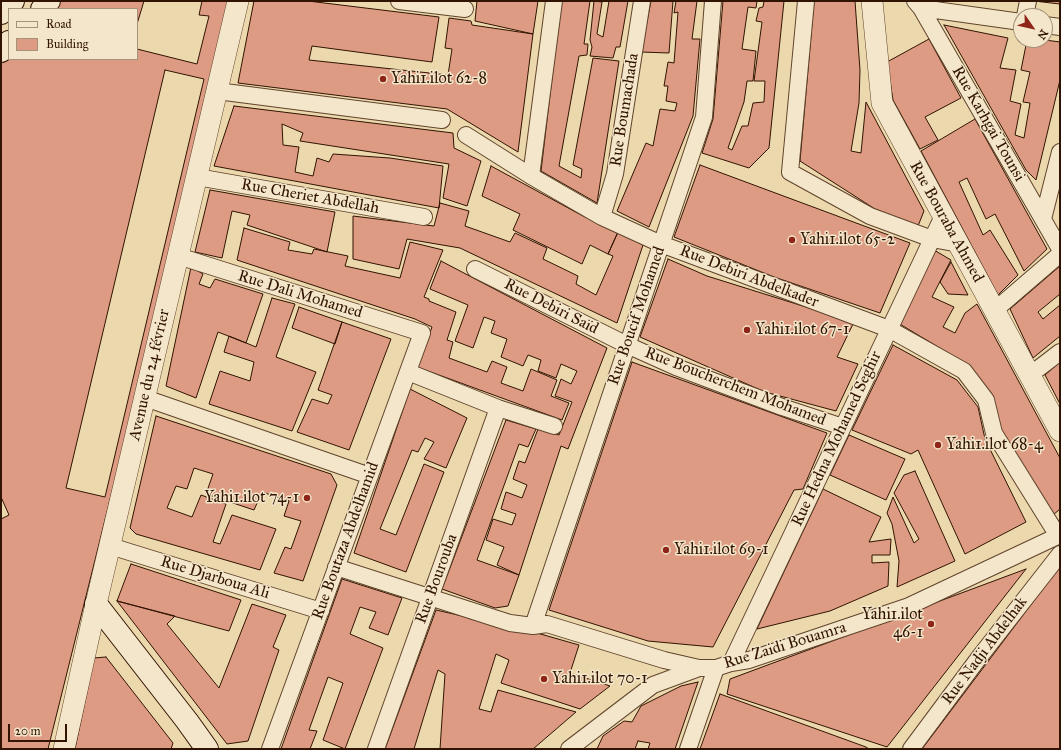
<!DOCTYPE html>
<html>
<head>
<meta charset="utf-8">
<style>
  body { margin:0 }
  #map { position:relative; width:1061px; height:750px; overflow:hidden; background:#ecd8ad; font-family:"IM FELL Great Primer",serif }
  canvas { display:block }
  .frame { position:absolute; inset:0; border:2px solid #311301; pointer-events:none }
  .legend { position:absolute; left:8px; top:8px; width:130px; height:52px; box-sizing:border-box; background:#f3e6ca; border:1px solid #a5927a; margin:0; padding:5px 7px; list-style:none; font-size:12px; color:#311301 }
  .legend li { display:flex; align-items:center; gap:8px; height:20px }
  .legend b { width:20px; border:1px solid #a5927a }
  .north { position:absolute; left:1013px; top:8px; width:40px; height:40px; box-sizing:border-box; background:#f3e6ca; border:1px solid #a5927a; border-radius:50%; rotate:124deg; font-size:11px; font-weight:700; line-height:16px; text-align:center; color:#311301 }
  .north::after { content:''; display:block; margin:auto; width:14px; height:18px; background:#8f2418; clip-path:polygon(50% 0,100% 100%,50% 72%,0 100%) }
  .scale { position:absolute; left:8px; top:724px; width:59px; height:18px; box-sizing:border-box; border:2px solid #311301; border-top:0; padding-left:5px; font-size:12px; line-height:14px; white-space:nowrap; color:#311301; -webkit-text-stroke:3px #f3e6ca; paint-order:stroke }
</style>
</head>
<body>
<div id="map">
<canvas width="1061" height="750"></canvas>
<div class="frame"></div>
<ul class="legend">
<li><b style="height:5px;background:#f3e6ca"></b>Road</li>
<li><b style="height:11px;background:#dd9b83"></b>Building</li>
</ul>
<div class="north">N</div>
<div class="scale">20 m</div>
</div>
<script>
const ctx = document.querySelector('canvas').getContext('2d');
ctx.lineJoin = 'round';
function paint(path, color) {
  ctx.fillStyle = color;
  ctx.fill(path, 'evenodd');
}
function shape(rows) {
  const path = new Path2D();
  for (const r of rows) {
    path.moveTo(r[0], r[1]);
    for (let i = 2; i < r.length; i += 2) path.lineTo(r[i], r[i + 1]);
  }
  return path;
}
function strokePath(path, color, width, dash) {
  ctx.strokeStyle = color;
  ctx.lineWidth = width;
  ctx.lineCap = dash ? 'butt' : 'round';
  ctx.setLineDash(dash || []);
  ctx.stroke(path);
}
function write(font, color, halo, rows, align = 'center') {
  ctx.font = font + ' "IM FELL Great Primer",serif';
  ctx.lineWidth = 3;
  ctx.setLineDash([]);
  ctx.textBaseline = 'middle';
  ctx.strokeStyle = halo;
  ctx.fillStyle = color;
  for (const [text, x, y, turn = 0] of rows) {
    ctx.save();
    ctx.translate(x, y);
    ctx.rotate((+turn || 0) * Math.PI / 180);
    ctx.textAlign = isNaN(turn) ? turn : align;
    if (halo) ctx.strokeText(text, 0, 0);
    ctx.fillText(text, 0, 0);
    ctx.restore();
  }
}
const building = shape([
  [49,1,234,1,48,749,1,749,1,50,9,42,9,59,137,59,137,9,41,9,49,1],
  [144,1,202,1,199,15,209,16,197,64,137,49,137,24,144,1],
  [254,1,308,1,439,17,432,62,312,46,309,60,448,75,452,49,445,48,449,18,471,21,472,25,533,34,518,152,447,109,238,83,254,1],
  [477,1,538,1,533,34,475,21,477,1],
  [561,1,590,1,584,44,588,44,587,55,579,56,559,166,581,178,582,169,573,165,593,58,619,61,597,203,541,171,561,1],
  [594,1,602,2,597,34,603,37,609,1,628,1,620,47,616,47,613,58,590,56,592,47,590,40,594,1],
  [651,1,673,1,669,53,641,52,651,1],
  [676,1,697,1,692,39,700,39,693,116,649,227,617,211,646,143,653,146,660,109,675,111,677,103,666,101,668,86,664,86,668,62,674,63,678,12,674,13,676,1],
  [723,1,757,1,756,8,748,7,742,49,756,51,753,81,747,81,744,102,728,148,732,150,742,126,748,126,753,103,764,102,765,81,754,81,762,22,756,21,759,8,763,7,764,1,784,1,769,148,749,168,702,153,713,119,723,1],
  [814,1,855,1,860,70,859,103,851,151,861,153,866,102,924,211,918,226,875,209,800,161,814,1],
  [1034,1,1060,1,1060,4,1034,1],
  [944,25,1008,38,1000,68,1016,70,1010,101,1021,104,1015,135,1024,138,1030,103,1023,102,1030,72,1021,70,1027,40,1045,40,1060,42,1060,80,1036,180,1026,170,944,25],
  [929,39,961,98,925,117,938,140,920,149,893,100,887,62,929,39],
  [165,70,204,79,105,497,66,488,165,70],
  [234,106,453,133,454,148,481,161,467,206,443,198,449,164,300,141,303,133,282,124,283,145,299,147,295,172,313,176,317,158,329,162,333,154,390,158,443,166,439,208,214,166,234,106],
  [975,119,1047,249,1024,271,995,214,986,219,967,178,959,182,983,235,990,230,1018,275,998,295,921,151,975,119],
  [700,165,910,243,880,313,774,277,674,237,700,165],
  [491,166,583,216,618,232,608,254,590,245,582,264,513,230,520,214,482,196,491,166],
  [210,190,335,212,327,252,247,225,250,215,232,211,222,258,195,252,210,190],
  [440,203,469,211,465,226,510,242,515,233,547,248,543,259,578,276,576,284,596,295,613,256,608,254,618,232,644,242,617,323,460,248,407,239,399,269,353,259,353,216,434,226,440,203],
  [244,228,290,242,288,250,312,254,314,249,348,256,345,266,400,278,410,242,443,250,424,297,429,299,429,301,456,312,447,340,453,342,449,358,487,372,492,361,507,367,501,383,523,391,531,369,557,380,551,396,569,403,562,420,417,367,432,327,415,319,237,260,244,228],
  [934,250,951,260,932,297,954,307,943,327,955,333,965,313,977,304,1060,458,1060,509,1053,515,1001,431,993,396,970,366,898,323,934,250],
  [668,259,707,276,854,322,837,357,858,364,836,411,765,392,640,337,668,259],
  [441,261,607,348,568,449,561,446,519,575,497,565,504,547,486,540,493,519,512,525,516,514,501,509,506,492,522,498,527,485,513,479,519,461,525,463,538,429,559,435,572,402,555,396,561,379,571,384,577,371,561,364,556,378,538,371,541,360,528,355,523,366,501,357,507,339,491,333,495,321,484,317,473,348,455,341,468,305,430,289,441,261],
  [951,262,968,295,948,294,940,282,951,262],
  [1060,266,1060,294,1038,312,1043,319,1060,305,1060,336,1033,358,1010,309,1060,266],
  [191,267,203,274,199,284,210,288,215,279,263,294,246,343,218,332,196,398,166,386,191,267],
  [272,298,295,304,276,357,316,372,292,431,209,404,220,371,250,381,254,362,224,352,229,336,256,347,272,298],
  [299,307,342,322,335,344,292,328,299,307],
  [342,322,391,339,349,450,297,432,312,399,328,404,332,395,318,390,342,322],
  [893,345,957,380,978,407,985,439,1026,522,965,554,918,450,911,454,852,430,893,345],
  [632,362,827,433,803,489,794,490,713,647,648,641,549,610,632,362],
  [1060,362,1060,404,1045,375,1060,362],
  [410,389,467,418,446,468,424,459,434,442,425,438,418,452,412,450,380,529,396,535,424,464,444,472,406,572,354,553,410,389],
  [156,416,331,474,337,485,303,581,274,573,285,547,291,549,301,521,284,516,289,501,262,492,254,510,206,494,213,474,194,468,187,489,176,486,167,508,192,517,201,495,226,504,213,542,220,544,232,515,276,529,260,570,136,534,130,528,156,416],
  [506,420,536,429,528,447,519,444,477,560,519,575,508,606,495,608,442,589,506,420],
  [849,435,905,459,886,500,830,475,849,435],
  [915,471,955,561,897,587,899,561,892,524,887,513,893,497,914,543,919,539,894,493,904,475,915,471],
  [823,489,881,517,869,542,891,539,890,555,872,555,872,563,889,562,888,586,830,611,757,629,823,489],
  [1,497,9,515,1,519,1,497],
  [131,564,241,600,229,631,117,601,131,564],
  [1060,567,1060,749,922,749,1042,590,1060,567],
  [1026,569,887,747,727,694,730,679,1026,569],
  [342,579,402,598,388,635,369,628,376,612,360,607,350,634,383,648,345,749,323,740,343,683,328,677,309,730,317,731,310,749,281,749,342,579],
  [117,601,175,616,167,624,219,688,252,604,286,615,273,647,279,650,248,741,227,744,117,601],
  [436,610,537,633,579,645,570,673,610,686,580,709,501,683,509,660,496,654,479,709,491,712,498,690,576,712,533,749,440,749,445,674,438,670,414,749,385,749,436,610],
  [106,657,173,743,171,749,75,749,94,658,106,657],
  [698,682,675,749,597,749,603,736,624,721,632,722,641,706,681,686,698,682],
  [720,694,866,747,869,749,700,749,720,694],
  [638,741,650,743,648,749,635,749,638,741]
]);
paint(building, '#dd9b83');
strokePath(building, '#311301', 1);
const minor = shape([
  [399,1,465,9],
  [806,1,790,172,870,216,932,239,959,244],
  [915,1,921,8,1060,249],
  [923,1,921,8,1021,22],
  [1025,16,1028,1],
  [1045,25,1060,27],
  [217,91,442,120],
  [466,135,531,176,602,217,661,244,889,329,964,371,986,400,994,433,1058,536],
  [531,176,554,1],
  [197,177,424,217],
  [602,217,615,174,642,1],
  [1043,219,1060,152],
  [178,256,422,333,270,749],
  [475,269,627,345,676,367,782,407,843,427],
  [995,310,1060,254],
  [408,372,498,408,554,426],
  [1030,375,1060,352],
  [145,398,370,476],
  [110,546,321,611],
  [336,567,510,623,533,626,547,624,664,660,699,668,716,668,731,663,749,660,909,606,1060,535],
  [533,626,704,117,713,1],
  [731,663,943,216],
  [376,749,498,408],
  [569,749,653,685,699,668],
  [688,749,716,668],
  [911,749,981,655,1060,554]
]);
const tertiary = shape([
  [872,1,882,103,1060,431],
  [64,749,96,604,238,1]
]);
const secondary = shape([
  [42,9,49,1],
  [1,13,13,1],
  [1,51,9,42],
  [96,604,187,721,207,749]
]);
strokePath(minor, '#60442c', 18);
strokePath(tertiary, '#60442c', 22);
strokePath(secondary, '#311301', 24);
strokePath(minor, '#f3e6ca', 16);
strokePath(tertiary, '#f3e6ca', 21);
strokePath(secondary, '#f3e6ca', 22);
for (const [x, y, r, color] of [
  [383,79,4,"#8f2418"],
  [792,240,4,"#8f2418"],
  [747,330,4,"#8f2418"],
  [938,445,4,"#8f2418"],
  [307,498,4,"#8f2418"],
  [666,550,4,"#8f2418"],
  [931,624,4,"#8f2418"],
  [544,679,4,"#8f2418"]
]) {
  const dot = new Path2D();
  dot.arc(x, y, r, 0, 2 * Math.PI);
  ctx.fillStyle = color;
  ctx.fill(dot);
  strokePath(dot, '#f3e6ca', 1.5);
}
write('16px', '#311301', '#f3e6ca', [
  ["Yahi1.ilot 62-8",391,79],
  ["Yahi1.ilot 65-2",800,240],
  ["Yahi1.ilot 67-1",755,330],
  ["Yahi1.ilot 68-4",946,445],
  ["Yahi1.ilot 74-1",299,498,"right"],
  ["Yahi1.ilot 69-1",674,550],
  ["Yahi1.ilot",923,615,"right"],
  ["46-1",923,633,"right"],
  ["Yahi1.ilot 70-1",552,679]
], 'left');
write('16px', '#311301', '#f3e6ca', [
  ["Rue Boumachada",625,110,-81],
  ["Rue Karhgai Tounsi",988,124,60],
  ["Rue Cheriet Abdellah",310,197,10],
  ["Rue Bouraba Ahmed",946,222,61],
  ["Rue Debiri Abdelkader",749,277,21],
  ["Rue Dali Mohamed",300,295,17],
  ["Rue Debiri Saïd",551,307,27],
  ["Rue Boucif Mohamed",637,316,-71],
  ["Avenue du 24 février",150,375,-77],
  ["Rue Boucherchem Mohamed",735,387,21],
  ["Rue Hedna Mohamed Seghir",837,439,-65],
  ["Rue Boutaza Abdelhamid",346,541,-70],
  ["Rue Djarboua Ali",215,578,17],
  ["Rue Bourouba",437,579,-70],
  ["Rue Zaidi Bouamra",785,646,-17],
  ["Rue Nadji Abdelhak",985,651,-53]
]);
</script>
</body>
</html>
